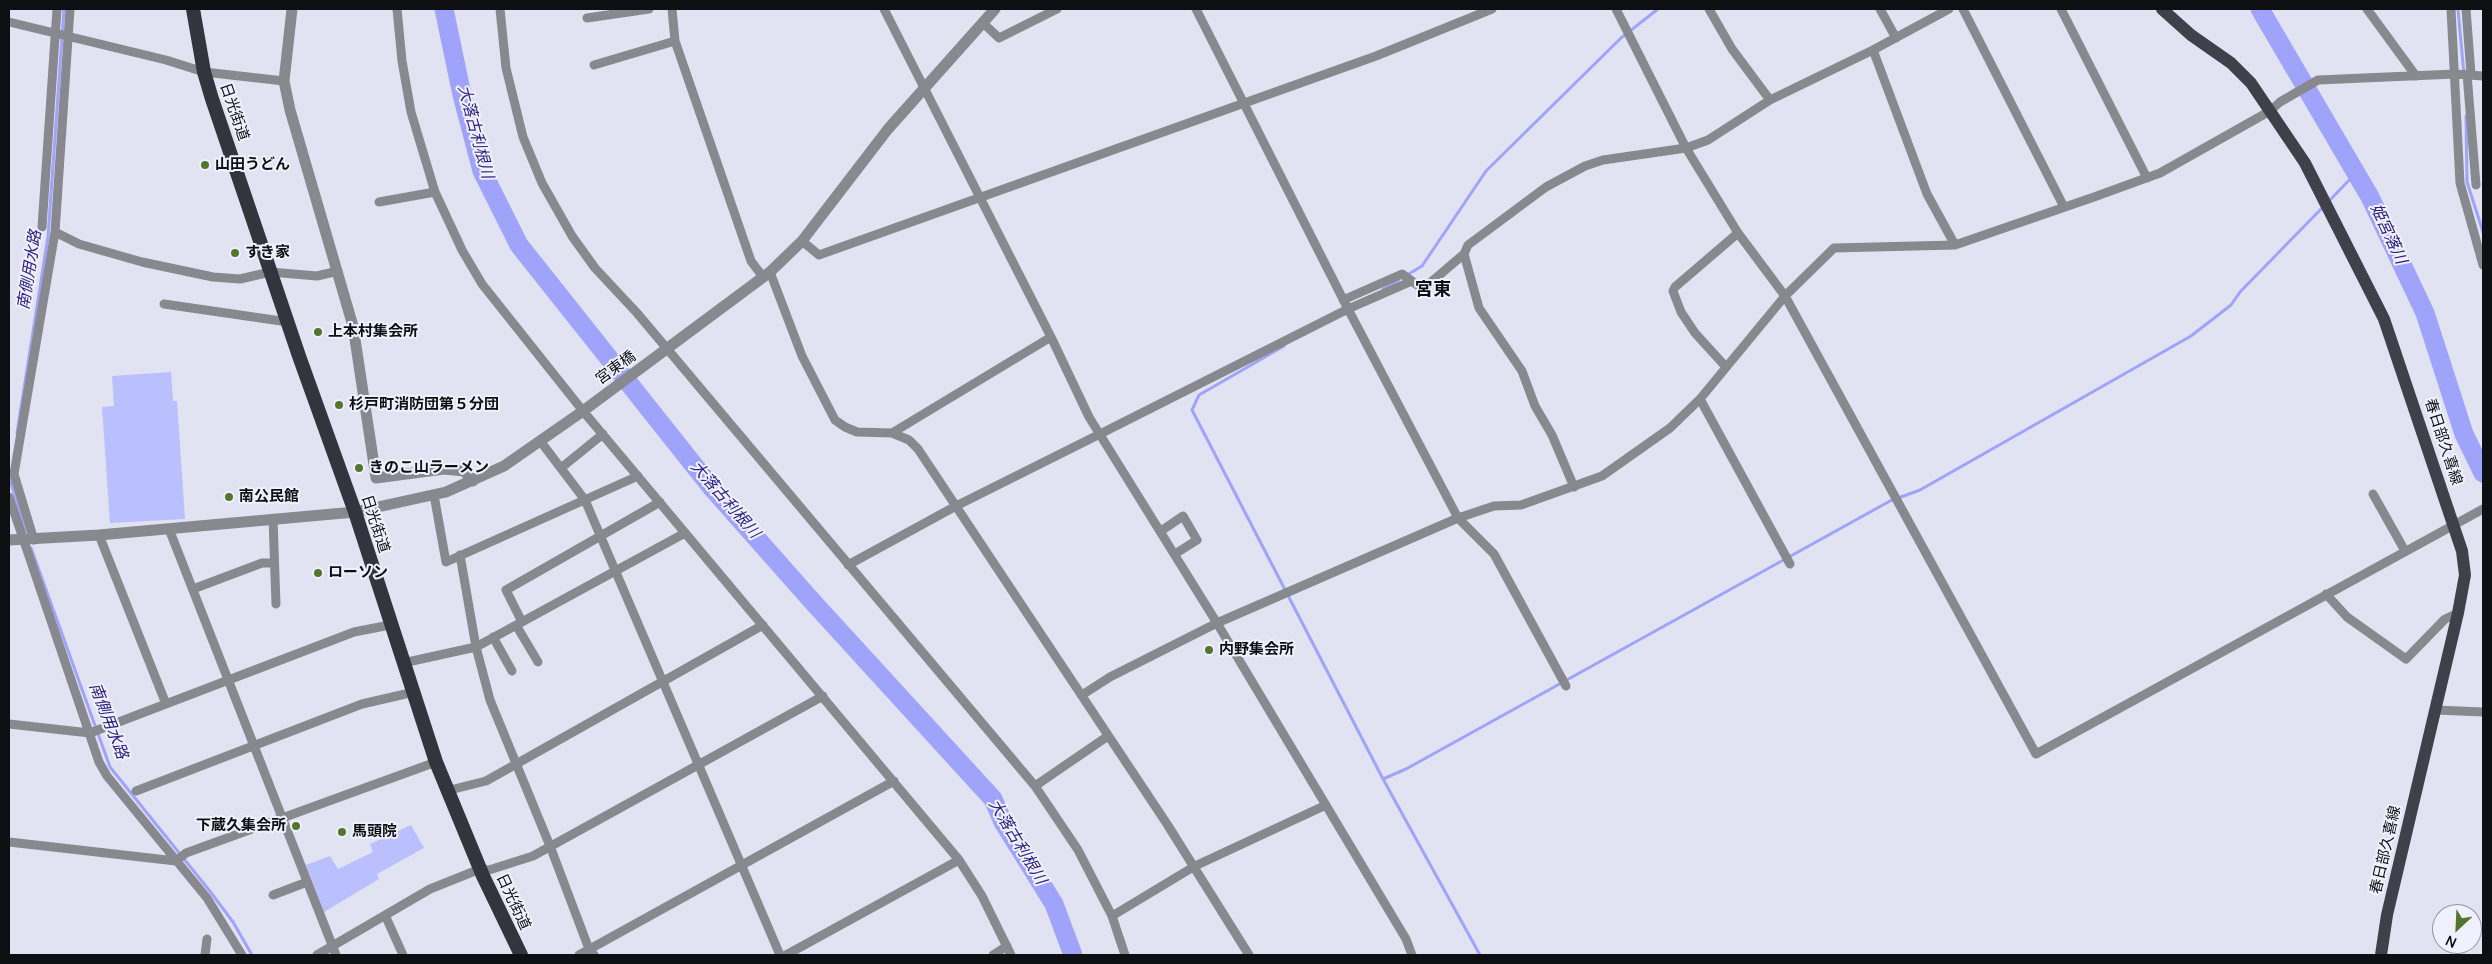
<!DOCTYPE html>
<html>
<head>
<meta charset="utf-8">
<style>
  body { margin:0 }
  #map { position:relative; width:2492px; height:964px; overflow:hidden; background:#e2e3f2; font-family:Manrope,sans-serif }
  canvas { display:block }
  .frame { position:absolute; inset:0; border:10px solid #0e0f13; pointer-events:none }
  .north { position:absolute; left:2432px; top:904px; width:50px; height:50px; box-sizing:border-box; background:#f0f1fd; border:1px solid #96979f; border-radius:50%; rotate:205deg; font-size:14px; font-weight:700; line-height:20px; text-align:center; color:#0e0f13 }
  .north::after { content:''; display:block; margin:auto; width:18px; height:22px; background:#53752d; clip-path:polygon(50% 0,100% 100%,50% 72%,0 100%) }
</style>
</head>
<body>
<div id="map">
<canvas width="2492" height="964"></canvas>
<div class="frame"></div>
<div class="north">N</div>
</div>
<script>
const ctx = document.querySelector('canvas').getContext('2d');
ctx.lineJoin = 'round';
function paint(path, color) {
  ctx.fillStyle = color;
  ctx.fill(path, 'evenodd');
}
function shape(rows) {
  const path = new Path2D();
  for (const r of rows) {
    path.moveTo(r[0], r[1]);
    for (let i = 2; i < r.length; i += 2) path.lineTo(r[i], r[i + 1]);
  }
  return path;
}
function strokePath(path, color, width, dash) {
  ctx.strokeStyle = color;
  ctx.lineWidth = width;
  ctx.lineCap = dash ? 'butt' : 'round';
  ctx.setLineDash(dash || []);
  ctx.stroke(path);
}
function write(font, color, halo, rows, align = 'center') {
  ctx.font = font + ' Manrope,"Noto Sans JP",sans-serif';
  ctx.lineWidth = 4;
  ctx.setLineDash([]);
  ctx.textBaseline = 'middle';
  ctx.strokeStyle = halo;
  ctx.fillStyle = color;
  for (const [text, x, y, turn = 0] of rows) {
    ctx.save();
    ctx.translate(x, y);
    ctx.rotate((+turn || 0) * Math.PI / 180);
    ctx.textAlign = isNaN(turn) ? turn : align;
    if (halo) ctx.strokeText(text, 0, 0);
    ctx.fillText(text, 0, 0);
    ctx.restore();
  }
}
paint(shape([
  [171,372,173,401,177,401,185,519,110,523,102,407,114,406,112,376],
  [411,825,424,848,377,874,379,879,324,912,306,865,330,856,338,869,373,852,370,844]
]), '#babffd');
strokePath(shape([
  [2458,9,2464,75],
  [2466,116,2467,182,2483,232],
  [2329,201,2356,173],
  [1407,275,1422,266,1486,171,1621,38,1658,9],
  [1383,289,1399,280],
  [1284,346,1199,395,1192,410,1383,779,1480,955],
  [17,433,48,237,64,9],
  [9,477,26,531],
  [31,548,110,767,209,890,233,922,252,955],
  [1383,779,1406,769,1890,501,1920,490,2191,336,2231,305,2240,292,2323,207]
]), '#9fa3fa', 3);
strokePath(shape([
  [444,9,462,95,482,171,519,245,712,488,812,601,993,799,1003,822,1054,904,1073,955],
  [2260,9,2370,197,2425,313,2464,434,2483,473]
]), '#9fa3fa', 19);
strokePath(shape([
  [397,9,402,61,411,112,435,192,462,250,482,284,583,411,959,860,982,896,1011,955],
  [500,9,506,68,523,137,542,183,572,236,595,268,637,313,1035,786,1078,850,1112,916,1125,955],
  [672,9,675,41,751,261,763,277],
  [884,9,1051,337,1089,417,1217,623,1406,939,1412,955],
  [1196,9,1348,309,1458,518,1494,554,1566,686],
  [1616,9,1686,148,1738,233,1785,296,2036,754,2483,509],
  [1709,9,1732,49,1770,100],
  [1880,9,1896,38],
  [1963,9,2064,207],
  [2061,9,2147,178],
  [2367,9,2416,76],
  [2451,9,2460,183,2483,265],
  [2466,9,2471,74],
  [587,18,649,9],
  [9,22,166,60,204,72,284,81],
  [982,22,999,38,1057,9],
  [1873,50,1927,194,1955,245],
  [594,65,675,41],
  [2467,74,2476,185],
  [379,202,435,192],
  [42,227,57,9],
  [55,232,79,244,142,262,213,277,240,279,270,272,317,276,338,271],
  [802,241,819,255,1376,56,1492,9],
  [1464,254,1479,308,1522,371,1535,406,1552,435,1574,487],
  [770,272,802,356,835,420,845,427,857,432,892,433,909,440,918,449,1167,824,1249,955],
  [1343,300,1402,274,1423,289,1464,254,1468,245,1546,187,1585,166,1603,160,1686,148,1708,140,1770,100,1873,50,1949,9],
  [164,304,288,322],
  [1726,367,1695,333,1681,312,1673,291,1675,287,1738,233],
  [1700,399,1790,564],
  [892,433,1051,337],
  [541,442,585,500,780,955],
  [561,468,603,434],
  [2373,494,2405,551],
  [434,495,446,562,638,476],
  [9,497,99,762,107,776,207,898,242,955],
  [273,519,276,604],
  [169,529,336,955],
  [1161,531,1183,516,1197,540,1175,554],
  [99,535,166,704],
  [34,540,14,474,55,232,70,9],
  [460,555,476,647,490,700,550,846,589,949,594,955],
  [848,565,956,506,1100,434,1348,309,1412,281],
  [193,589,262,563,274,563],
  [2326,594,2347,617,2406,659,2445,619,2458,613],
  [522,622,506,590,660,502],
  [516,625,538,662],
  [493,637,512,671],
  [403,663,476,647,685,533],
  [1082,695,1110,677,1217,623,1458,518,1494,506,1521,505,1602,476,1670,428,1700,399,1785,296,1834,248,1955,245,2094,197,2160,173,2270,111,2280,102,2318,80,2455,74,2483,76],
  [2436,710,2483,712],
  [9,724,90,733,354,632,390,625],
  [1035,786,1108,736],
  [136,791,362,704,414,692],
  [446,791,486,781,763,625],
  [9,842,176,861,186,853,436,762],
  [273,895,307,882],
  [385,915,403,955],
  [1112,916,1195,866,1326,805],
  [205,955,207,939],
  [317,955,430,889,480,869,489,870,533,856,823,696],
  [579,955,894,781],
  [786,955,959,860],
  [993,955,1007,946]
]), '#88898f', 9);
strokePath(shape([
  [292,9,284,81,290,110,353,326,376,478,444,469,464,471,473,481],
  [9,540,99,535,355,512,446,492,504,466,583,411,770,272,802,241,888,129,995,9]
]), '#88898f', 11);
strokePath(shape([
  [2162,9,2191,35,2231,63,2251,83,2305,163,2384,319,2462,551,2465,575,2458,613,2387,915,2381,955]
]), '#3f404a', 12);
strokePath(shape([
  [193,9,204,72,212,99,299,356,355,512,436,762,483,876,521,955]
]), '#32343e', 14);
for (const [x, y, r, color] of [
  [205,165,5,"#53752d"],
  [235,253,5,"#53752d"],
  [318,332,5,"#53752d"],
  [339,405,5,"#53752d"],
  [359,468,5,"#53752d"],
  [229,497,5,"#53752d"],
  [318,573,5,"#53752d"],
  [1209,650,5,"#53752d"],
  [296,826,5,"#53752d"],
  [342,832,5,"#53752d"]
]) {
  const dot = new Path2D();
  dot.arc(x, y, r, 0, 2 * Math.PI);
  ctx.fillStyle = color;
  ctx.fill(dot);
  strokePath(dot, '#f0f1fd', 2);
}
write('15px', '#0e0f13', '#f0f1fd', [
  ["日光街道",234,112,71],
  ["宮東橋",616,368,-36],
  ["春日部久喜線",2443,442,72],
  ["日光街道",375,524,72],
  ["春日部久喜線",2386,850,-77],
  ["日光街道",513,902,65]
]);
write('bold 15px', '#0e0f13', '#f0f1fd', [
  ["山田うどん",215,165],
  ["すき家",245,253],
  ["上本村集会所",328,332],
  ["杉戸町消防団第５分団",349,405],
  ["きのこ山ラーメン",369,468],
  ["南公民館",239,497],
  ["ローソン",328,573],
  ["内野集会所",1219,650],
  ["下蔵久集会所",286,826,"right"],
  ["馬頭院",352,832]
], 'left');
write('italic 16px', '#2f2183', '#f0f1fd', [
  ["大落古利根川",475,132,75],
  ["姫宮落川",2388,234,65],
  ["南側用水路",30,270,-81],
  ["大落古利根川",725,500,49],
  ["南側用水路",108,721,69],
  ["大落古利根川",1017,842,59]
]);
write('bold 18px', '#0e0f13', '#f0f1fd', [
  ["宮東",1433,290]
]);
</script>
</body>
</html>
